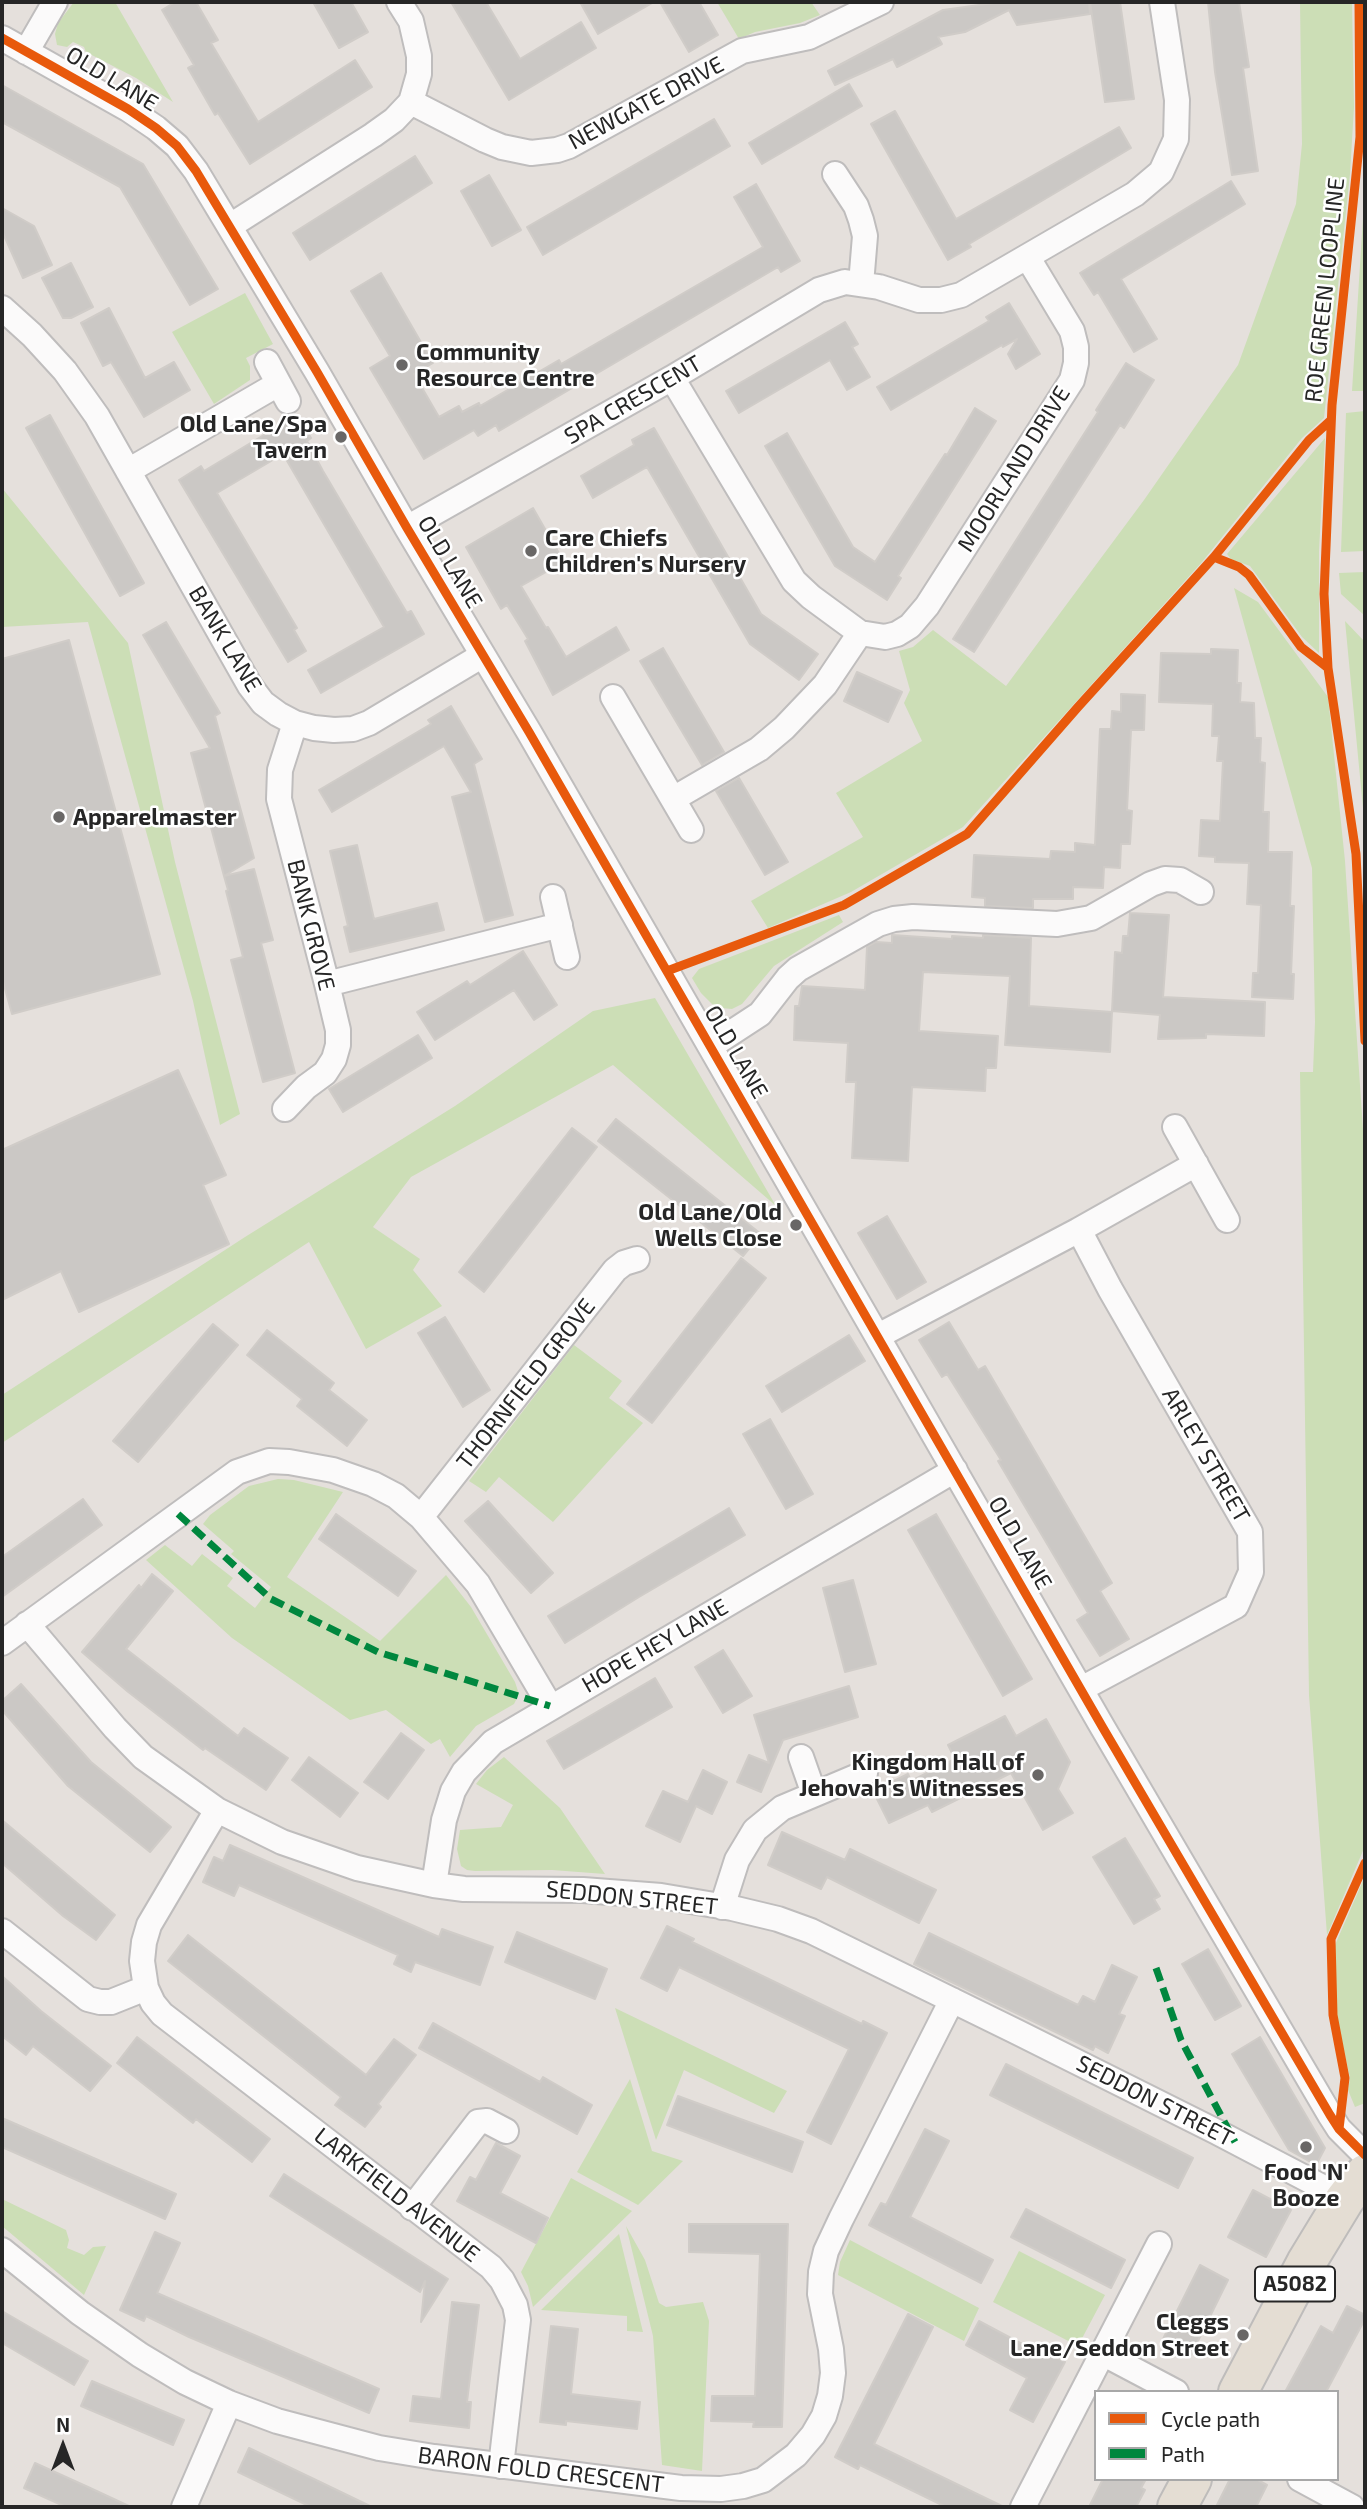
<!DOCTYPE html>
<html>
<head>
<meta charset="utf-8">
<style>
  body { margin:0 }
  #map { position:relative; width:1367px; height:2509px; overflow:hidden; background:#e5e0dc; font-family:"Exo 2",sans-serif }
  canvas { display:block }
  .frame { position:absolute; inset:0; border:4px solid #262626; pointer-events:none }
  .legend { position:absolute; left:1094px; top:2390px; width:245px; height:91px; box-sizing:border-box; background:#fff; border:2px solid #a8a8a8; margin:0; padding:9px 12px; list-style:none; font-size:21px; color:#262626 }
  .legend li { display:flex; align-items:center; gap:14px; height:35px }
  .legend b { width:35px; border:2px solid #a8a8a8 }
  .north { position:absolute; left:28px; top:2411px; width:70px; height:70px; -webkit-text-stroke:5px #fff; paint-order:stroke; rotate:0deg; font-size:19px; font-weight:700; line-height:28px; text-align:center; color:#262626 }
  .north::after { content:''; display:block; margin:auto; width:24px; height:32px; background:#262626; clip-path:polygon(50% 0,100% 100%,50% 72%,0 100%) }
</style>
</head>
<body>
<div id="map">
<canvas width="1367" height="2509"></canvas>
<div class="frame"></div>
<ul class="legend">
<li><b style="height:9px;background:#e8590c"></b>Cycle path</li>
<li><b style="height:9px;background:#00873e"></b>Path</li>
</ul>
<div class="north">N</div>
</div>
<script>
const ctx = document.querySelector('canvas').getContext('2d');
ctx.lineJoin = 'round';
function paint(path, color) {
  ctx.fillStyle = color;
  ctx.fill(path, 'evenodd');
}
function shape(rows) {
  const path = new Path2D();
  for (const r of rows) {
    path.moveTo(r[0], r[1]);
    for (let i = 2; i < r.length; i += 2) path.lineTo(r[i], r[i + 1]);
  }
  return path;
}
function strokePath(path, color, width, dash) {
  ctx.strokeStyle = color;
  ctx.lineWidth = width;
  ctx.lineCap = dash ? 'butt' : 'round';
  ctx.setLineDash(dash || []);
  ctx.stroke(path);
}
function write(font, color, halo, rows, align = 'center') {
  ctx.font = font + ' "Exo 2",sans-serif';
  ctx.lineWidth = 5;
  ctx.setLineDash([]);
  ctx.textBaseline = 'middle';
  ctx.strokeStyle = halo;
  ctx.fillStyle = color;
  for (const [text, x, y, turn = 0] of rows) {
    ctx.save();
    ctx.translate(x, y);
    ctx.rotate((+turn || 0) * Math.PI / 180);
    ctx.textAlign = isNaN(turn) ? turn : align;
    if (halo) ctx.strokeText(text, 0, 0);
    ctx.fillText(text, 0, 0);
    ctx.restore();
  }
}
paint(shape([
  [74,2,115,2,173,102,136,78,86,52,84,47,73,42,67,47,57,45,55,34,58,23],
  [717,2,811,2,820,15,800,23,755,32,739,39],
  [1300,2,1352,2,1354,107,1350,174,1324,418,1302,438,1202,562,963,827,851,892,768,928,751,901,863,837,836,793,922,741,904,703,910,690,899,651,913,647,933,630,1006,686,1144,500,1238,365,1296,204,1302,144],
  [1365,186,1365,391,1352,391],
  [245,293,273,344,246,358,250,366,250,380,214,404,172,332],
  [1365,411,1365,551,1341,552,1346,413],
  [1325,438,1319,551,1319,653,1302,637,1250,566,1231,559,1227,554],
  [2,488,128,643,175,862,240,1114,220,1125,193,1001,88,622,2,627],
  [1365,572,1365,616,1341,594,1339,573],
  [1234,588,1258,602,1328,697,1345,861,1365,1160,1365,1846,1327,1935,1309,1695,1300,1072,1313,1072,1315,1022,1312,868],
  [1345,621,1365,642,1365,829],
  [839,915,843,922,774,966,742,1004,732,1009,721,1008,712,1004,701,993,692,978,699,969],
  [655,998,776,1206,613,1065,411,1177,373,1227,420,1259,413,1270,442,1306,366,1349,309,1242,2,1443,2,1395,245,1237,455,1106,593,1011],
  [574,1345,622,1381,609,1398,643,1423,553,1522,499,1477,486,1492,469,1481],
  [278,1479,294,1480,343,1492,287,1577,380,1641,446,1575,471,1607,515,1682,519,1694,514,1704,476,1726,450,1757,440,1739,431,1744,386,1710,350,1720,232,1638,146,1560,165,1545,192,1566,202,1554,233,1578,227,1586,255,1608,271,1587,231,1554,234,1551,203,1524,210,1515,249,1486],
  [504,1757,560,1808,605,1874,552,1870,475,1871,467,1870,461,1866,457,1849,460,1830,501,1827,513,1805,476,1784,487,1770],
  [1365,1876,1365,2103,1355,2107,1348,2090,1350,2078,1336,2014,1335,1945],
  [615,2008,787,2091,774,2113,684,2070,656,2140],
  [630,2079,652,2151,683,2161,638,2205,577,2172],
  [571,2178,632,2211,533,2307,528,2286,521,2272],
  [2,2199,66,2230,69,2240,67,2248,84,2255,93,2247,106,2246,84,2295,2,2226],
  [626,2226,645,2260,659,2303,666,2307,703,2302,709,2321,702,2471,662,2465,653,2336],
  [619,2234,643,2332,627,2331,627,2316,541,2310],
  [850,2240,979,2308,964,2341,838,2275,840,2262],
  [1019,2251,1105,2295,1078,2346,993,2302]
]), '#ccdeb6');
const building = shape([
  [175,2,196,2,218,40,211,43,258,122,355,60,372,87,250,164,218,113,215,115,188,68,194,65,162,10,175,2],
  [313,2,351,2,368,32,339,48,313,2],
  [451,2,486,2,520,59,581,22,596,48,509,100,451,2],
  [580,2,654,2,598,34,580,2],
  [660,2,699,2,718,35,689,52,660,2],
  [1001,2,1089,2,1090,14,1017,25,1009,10,965,32,938,37,942,44,897,67,893,59,835,85,828,71,943,10,1001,2],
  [1090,2,1120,2,1134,99,1105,102,1090,2],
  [1208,2,1239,2,1249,67,1243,68,1258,171,1232,175,1215,72,1208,2],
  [849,84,862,106,762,164,749,143,849,84],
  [2,85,143,164,218,289,190,305,120,187,2,122,2,85],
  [895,111,956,219,1119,127,1131,148,969,244,971,247,948,260,871,124,895,111],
  [714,119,730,146,543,255,527,227,714,119],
  [415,156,432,183,310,260,293,233,415,156],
  [489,175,521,230,492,246,461,191,489,175],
  [1231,181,1245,204,1121,279,1157,339,1134,352,1098,292,1094,295,1080,273,1231,181],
  [756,184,800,261,781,272,778,267,499,431,496,425,478,436,474,430,424,459,370,368,390,356,351,291,381,273,433,363,414,374,439,417,459,406,462,412,479,403,480,406,559,360,561,364,763,247,734,197,756,184],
  [2,208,34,226,52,265,23,278,2,231,2,208],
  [71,263,93,307,71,318,63,318,42,278,71,263],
  [1009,303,1040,354,1016,369,1008,354,1017,339,1003,347,1002,345,891,410,877,387,989,321,986,317,1009,303],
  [109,308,145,378,174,362,190,390,144,417,111,362,103,366,81,323,109,308],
  [845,322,858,344,852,347,870,377,847,390,830,360,739,413,726,391,845,322],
  [1126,363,1154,380,1124,428,1120,425,974,652,953,639,1098,412,1096,410,1126,363],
  [975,408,996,421,898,576,901,578,887,600,835,566,765,446,787,433,853,547,875,562,945,454,947,455,975,408],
  [50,415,144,583,120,596,26,428,50,415],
  [297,415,311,438,307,441,323,471,407,613,411,611,424,634,321,693,308,670,384,627,283,454,217,493,297,628,294,630,306,651,288,662,179,480,201,466,204,471,297,415],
  [654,428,761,614,818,654,799,680,750,644,647,467,593,498,581,476,634,445,632,440,654,428],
  [533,508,564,562,521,586,546,628,548,627,566,657,616,627,629,650,553,695,525,641,528,639,507,605,501,609,466,547,533,508],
  [166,622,220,713,215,716,254,858,224,876,191,753,210,748,143,635,166,622],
  [69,640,160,974,12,1014,2,978,2,659,69,640],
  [663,648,724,752,702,765,640,661,663,648],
  [1211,649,1238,650,1237,683,1241,683,1240,702,1254,703,1255,738,1261,738,1260,762,1265,763,1263,812,1269,812,1268,852,1292,852,1290,906,1294,906,1291,974,1294,974,1293,999,1252,997,1253,973,1258,973,1261,905,1247,904,1249,863,1215,862,1215,857,1199,856,1201,820,1220,821,1223,761,1217,761,1219,736,1212,736,1213,704,1159,702,1161,653,1211,654,1211,649],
  [857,672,902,692,888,722,844,701,857,672],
  [1121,694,1145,695,1144,730,1131,730,1127,810,1132,811,1130,844,1121,844,1120,868,1104,867,1103,888,1073,887,1073,899,1033,899,1033,908,985,906,985,898,972,897,974,855,1050,859,1051,851,1075,852,1075,843,1095,845,1100,729,1111,729,1112,711,1121,712,1121,694],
  [451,706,482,759,474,764,513,915,485,922,452,797,471,792,444,746,332,812,319,790,431,724,428,720,451,706],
  [739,778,788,862,765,875,716,791,739,778],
  [357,845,374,919,437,903,444,930,350,952,344,927,348,926,330,851,357,845],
  [254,869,273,940,261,943,295,1073,263,1082,231,960,243,957,226,891,228,890,224,876,254,869],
  [1130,913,1169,915,1163,997,1265,1002,1264,1036,1206,1034,1206,1038,1158,1039,1160,1015,1112,1011,1115,952,1122,953,1123,936,1128,936,1130,913],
  [892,935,952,939,952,936,983,938,983,935,1031,938,1029,1006,1112,1012,1110,1052,1005,1045,1010,976,923,972,919,1031,998,1036,996,1068,986,1068,985,1091,912,1087,908,1161,852,1158,856,1082,846,1082,848,1043,794,1040,795,1006,799,1006,802,986,865,990,867,947,876,942,892,943,892,935],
  [523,951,557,1005,534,1020,514,990,435,1040,417,1012,467,981,470,985,523,951],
  [418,1035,432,1058,343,1112,329,1089,418,1035],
  [178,1070,226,1175,203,1185,229,1244,79,1312,61,1271,2,1300,2,1150,178,1070],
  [616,1119,761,1234,743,1256,598,1141,616,1119],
  [572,1128,597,1147,484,1292,459,1272,572,1128],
  [887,1216,926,1282,897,1299,858,1233,887,1216],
  [741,1258,766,1278,652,1423,627,1404,741,1258],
  [445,1317,490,1390,463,1407,418,1333,445,1317],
  [949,1322,978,1370,985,1366,1112,1583,1100,1591,1129,1639,1100,1656,1077,1620,1088,1613,998,1461,1001,1460,947,1374,942,1377,919,1340,949,1322],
  [213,1324,238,1345,138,1462,113,1441,213,1324],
  [267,1330,334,1383,329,1390,367,1420,347,1446,297,1406,302,1399,247,1355,267,1330],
  [849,1335,865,1361,782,1412,766,1386,849,1335],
  [770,1419,813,1494,786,1509,743,1434,770,1419],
  [83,1499,102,1525,2,1597,2,1557,83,1499],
  [488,1501,553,1573,531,1593,465,1521,488,1501],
  [729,1508,745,1535,639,1597,565,1643,548,1616,729,1508],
  [336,1514,416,1571,398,1596,319,1539,336,1514],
  [936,1514,1032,1679,1003,1696,908,1530,936,1514],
  [152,1574,173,1591,126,1649,238,1736,244,1728,288,1758,266,1790,205,1748,203,1750,127,1691,82,1652,139,1585,141,1588,152,1574],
  [853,1580,876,1664,845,1672,823,1588,853,1580],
  [723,1650,752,1696,723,1713,695,1667,723,1650],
  [655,1678,672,1707,564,1769,547,1741,655,1678],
  [21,1684,91,1762,171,1827,150,1852,68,1786,2,1710,2,1701,21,1684],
  [849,1686,858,1717,783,1740,761,1792,737,1782,749,1755,769,1763,754,1715,849,1686],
  [1005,1716,1016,1736,1046,1719,1070,1762,1058,1789,1073,1813,1043,1830,1011,1773,932,1812,928,1805,889,1823,873,1791,908,1774,911,1781,955,1759,948,1745,1005,1716],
  [401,1733,424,1750,388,1799,364,1782,401,1733],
  [309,1757,358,1793,340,1817,292,1780,309,1757],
  [703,1770,727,1782,712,1814,696,1806,680,1842,646,1826,663,1791,688,1802,703,1770],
  [2,1820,115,1915,96,1940,63,1916,2,1863,2,1820],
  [782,1832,845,1860,850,1849,936,1890,919,1923,827,1877,821,1889,768,1865,782,1832],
  [1125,1838,1160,1896,1154,1899,1160,1909,1134,1924,1093,1857,1125,1838],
  [230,1845,439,1937,442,1929,493,1947,480,1985,415,1962,411,1972,394,1964,398,1955,239,1885,234,1896,203,1882,214,1857,223,1861,230,1845],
  [667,1926,694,1939,692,1942,862,2024,863,2021,887,2033,831,2144,807,2132,849,2049,679,1967,667,1991,641,1978,667,1926],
  [517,1932,607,1969,595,1999,505,1962,517,1932],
  [929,1933,1078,2005,1083,1996,1095,2002,1112,1965,1137,1977,1119,2014,1125,2016,1108,2053,1095,2046,1093,2050,914,1964,929,1933],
  [188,1935,366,2075,394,2039,416,2055,378,2104,381,2107,365,2127,335,2105,341,2097,168,1961,188,1935],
  [1208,1949,1241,2006,1215,2020,1182,1964,1208,1949],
  [2,1976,41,2011,111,2066,90,2091,33,2046,26,2055,2,2036,2,1976],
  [433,2023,540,2082,543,2077,592,2105,577,2134,419,2048,433,2023],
  [137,2037,270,2139,252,2162,196,2119,193,2123,117,2063,137,2037],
  [1260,2037,1325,2148,1316,2165,1289,2150,1232,2054,1260,2037],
  [1006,2064,1193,2158,1178,2188,990,2095,1006,2064],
  [678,2096,803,2142,792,2172,667,2125,678,2096],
  [2,2118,176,2194,165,2219,2,2147,2,2118],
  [925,2129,949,2141,910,2217,993,2260,981,2283,869,2225,881,2203,886,2205,925,2129],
  [496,2143,520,2156,500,2193,548,2218,536,2243,457,2201,470,2177,476,2180,496,2143],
  [284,2174,448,2279,421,2322,425,2281,420,2292,270,2196,284,2174],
  [1253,2190,1291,2210,1266,2257,1228,2237,1253,2190],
  [1026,2209,1125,2260,1111,2288,1011,2237,1026,2209],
  [689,2224,788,2224,782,2427,753,2427,754,2422,711,2421,712,2396,755,2396,760,2254,689,2252,689,2224],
  [155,2232,180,2243,157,2293,379,2389,369,2413,189,2337,146,2316,144,2321,120,2310,155,2232],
  [1200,2265,1228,2280,1190,2357,1161,2343,1200,2265],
  [452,2302,479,2305,467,2402,471,2402,469,2428,410,2421,413,2396,441,2399,452,2302],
  [1347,2306,1365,2315,1365,2319,1326,2392,1285,2392,1321,2326,1333,2333,1347,2306],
  [2,2311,88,2361,74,2385,2,2343,2,2311],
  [908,2314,933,2327,874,2444,1004,2507,946,2507,860,2465,858,2469,835,2457,908,2314],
  [979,2321,1039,2353,1041,2350,1065,2362,1033,2422,1010,2410,1027,2378,966,2345,979,2321],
  [551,2326,578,2329,571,2394,640,2402,637,2429,566,2421,566,2425,540,2422,551,2326],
  [92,2381,184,2420,173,2445,81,2406,92,2381],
  [249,2448,316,2480,372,2507,311,2507,238,2472,249,2448],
  [35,2463,88,2487,131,2507,66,2507,24,2488,35,2463],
  [1103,2479,1146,2479,1141,2488,1145,2490,1136,2507,1089,2507,1103,2479],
  [1230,2479,1256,2479,1267,2485,1256,2507,1216,2507,1230,2479]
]);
paint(building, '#cbc8c5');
strokePath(building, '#d0ccc8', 2);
const street = shape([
  [2,38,128,109,156,128,177,146,196,171,317,372,407,528,529,732,1103,1728,1330,2115,1339,2129,1365,2155],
  [26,52,55,2],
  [411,102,485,140,502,147,531,153,557,150,569,146,742,51,809,37,881,2],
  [835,174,856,206,861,220,865,236,861,284],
  [230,226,373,135,394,120,411,102,419,74,419,56,411,21,399,2],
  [2,308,32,335,65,371,97,416,250,686,263,703,278,714,295,723,314,728,334,730,353,729,369,723,483,655],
  [267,362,288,401],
  [672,378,794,581,811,597,860,633,885,637,897,634,910,626,927,606,1072,380,1076,363,1076,347,1072,331,1028,258],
  [128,471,278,384],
  [407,528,672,378,819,290,845,282,879,287,919,300,941,300,961,295,1135,194,1161,172,1176,139,1177,100,1162,2],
  [613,697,691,830],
  [673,799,759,749,784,728,825,685,860,633],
  [553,897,567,957],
  [327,984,560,925],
  [711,1046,760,1014,788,978,798,969,878,924,894,919,913,917,1057,924,1091,918,1151,884,1165,879,1180,880,1201,892],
  [285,1109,306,1087,325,1073,334,1059,338,1045,338,1030,327,984,279,799,280,770,295,723],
  [1175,1127,1227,1220],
  [1079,1230,1196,1164],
  [878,1336,1079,1230,1110,1289,1250,1532,1251,1572,1236,1606,1081,1689],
  [421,1517,615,1270,624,1263,637,1259],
  [27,1624,115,1728,143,1757,217,1810,282,1842,357,1868,434,1885,464,1889,583,1890,661,1896,732,1908,778,1919,811,1931,1017,2032,1215,2131,1345,2199],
  [2,1643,237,1472,269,1461,289,1462,333,1470,373,1484,396,1496,421,1517,478,1584,550,1706],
  [801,1757,814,1794],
  [217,1810,149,1925,144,1942,142,1961,146,1988,153,2003,162,2014,491,2267,502,2280,515,2305,518,2320,501,2466],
  [434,1885,444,1820,453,1791,464,1772,493,1742,955,1470],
  [722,1907,737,1860,755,1830,782,1808,865,1773],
  [2,1931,88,1999,100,2002,111,2002,146,1988],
  [412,2208,478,2122,487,2121,506,2131],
  [2,2250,80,2313,140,2355,185,2382,229,2403,277,2421,379,2448,434,2457,681,2488,721,2489,743,2486,763,2480,796,2455,813,2435,824,2416,830,2396,833,2373,831,2349,820,2294,821,2272,826,2251,841,2219,952,2000],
  [1104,2354,1176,2392],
  [1300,2479,1352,2507],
  [184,2507,229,2403],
  [1023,2507,1159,2244]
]);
const primary = shape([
  [1238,2392,1306,2263,1345,2199,1365,2174],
  [1177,2507,1192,2479]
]);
strokePath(street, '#bfbdbd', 28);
strokePath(primary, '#bebcbb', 42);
strokePath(street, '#fbfafa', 24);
strokePath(primary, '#e4ddd3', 38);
strokePath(shape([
  [178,1514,271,1599,378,1652,550,1706],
  [1156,1968,1181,2040,1235,2142]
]), '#00873e', 7, [14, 7]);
strokePath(shape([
  [1359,2,1360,137,1332,405,1324,594,1328,668,1356,854,1365,1041],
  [2,38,128,109,156,128,177,146,196,171,317,372,407,528,529,732,1103,1728,1330,2115,1339,2129,1365,2155],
  [1214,557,1239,567,1249,575,1301,647,1328,668],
  [667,971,844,905,967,834,1078,707,1214,557,1309,440,1331,420],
  [1339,2129,1345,2078,1333,2015,1331,1939,1365,1863]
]), '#e8590c', 9);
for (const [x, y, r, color] of [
  [402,365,7,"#696766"],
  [341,437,7,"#696766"],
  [531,551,7,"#696766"],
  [59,817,7,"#696766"],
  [796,1225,7,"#696766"],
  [1038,1775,7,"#696766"],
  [1306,2147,7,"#696766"],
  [1243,2335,7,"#696766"]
]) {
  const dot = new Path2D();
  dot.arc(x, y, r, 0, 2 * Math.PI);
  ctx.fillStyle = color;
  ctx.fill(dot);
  strokePath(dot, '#fff', 2.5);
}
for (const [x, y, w] of [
  [1295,2284,80]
]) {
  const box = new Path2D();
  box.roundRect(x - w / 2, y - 17.5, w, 35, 5);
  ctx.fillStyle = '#fff';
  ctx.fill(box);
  strokePath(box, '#262626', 2);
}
write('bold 21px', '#262626', null, [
  ["A5082",1295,2284]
]);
write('23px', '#262626', '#fff', [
  ["OLD LANE",112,79,31],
  ["NEWGATE DRIVE",646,103,-28],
  ["ROE GREEN LOOPLINE",1325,290,-84],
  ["SPA CRESCENT",633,400,-30],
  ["MOORLAND DRIVE",1014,469,-58],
  ["OLD LANE",450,562,59],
  ["BANK LANE",225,639,59],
  ["BANK GROVE",311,925,76],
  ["OLD LANE",736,1052,60],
  ["THORNFIELD GROVE",526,1384,-52],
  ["ARLEY STREET",1206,1455,60],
  ["OLD LANE",1020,1543,60],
  ["HOPE HEY LANE",655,1646,-30],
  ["SEDDON STREET",632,1898,6],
  ["SEDDON STREET",1155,2101,27],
  ["LARKFIELD AVENUE",397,2195,38],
  ["BARON FOLD CRESCENT",541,2470,7]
]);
write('bold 23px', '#262626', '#fff', [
  ["Community",416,352,"left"],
  ["Resource Centre",416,378,"left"],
  ["Old Lane/Spa",327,424],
  ["Tavern",327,450],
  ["Care Chiefs",545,538,"left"],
  ["Children's Nursery",545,564,"left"],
  ["Apparelmaster",73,817,"left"],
  ["Old Lane/Old",782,1212],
  ["Wells Close",782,1238],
  ["Kingdom Hall of",1024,1762],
  ["Jehovah's Witnesses",1024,1788],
  ["Food 'N'",1306,2172,"center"],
  ["Booze",1306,2198,"center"],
  ["Cleggs",1229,2322],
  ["Lane/Seddon Street",1229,2348]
], 'right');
</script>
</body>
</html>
